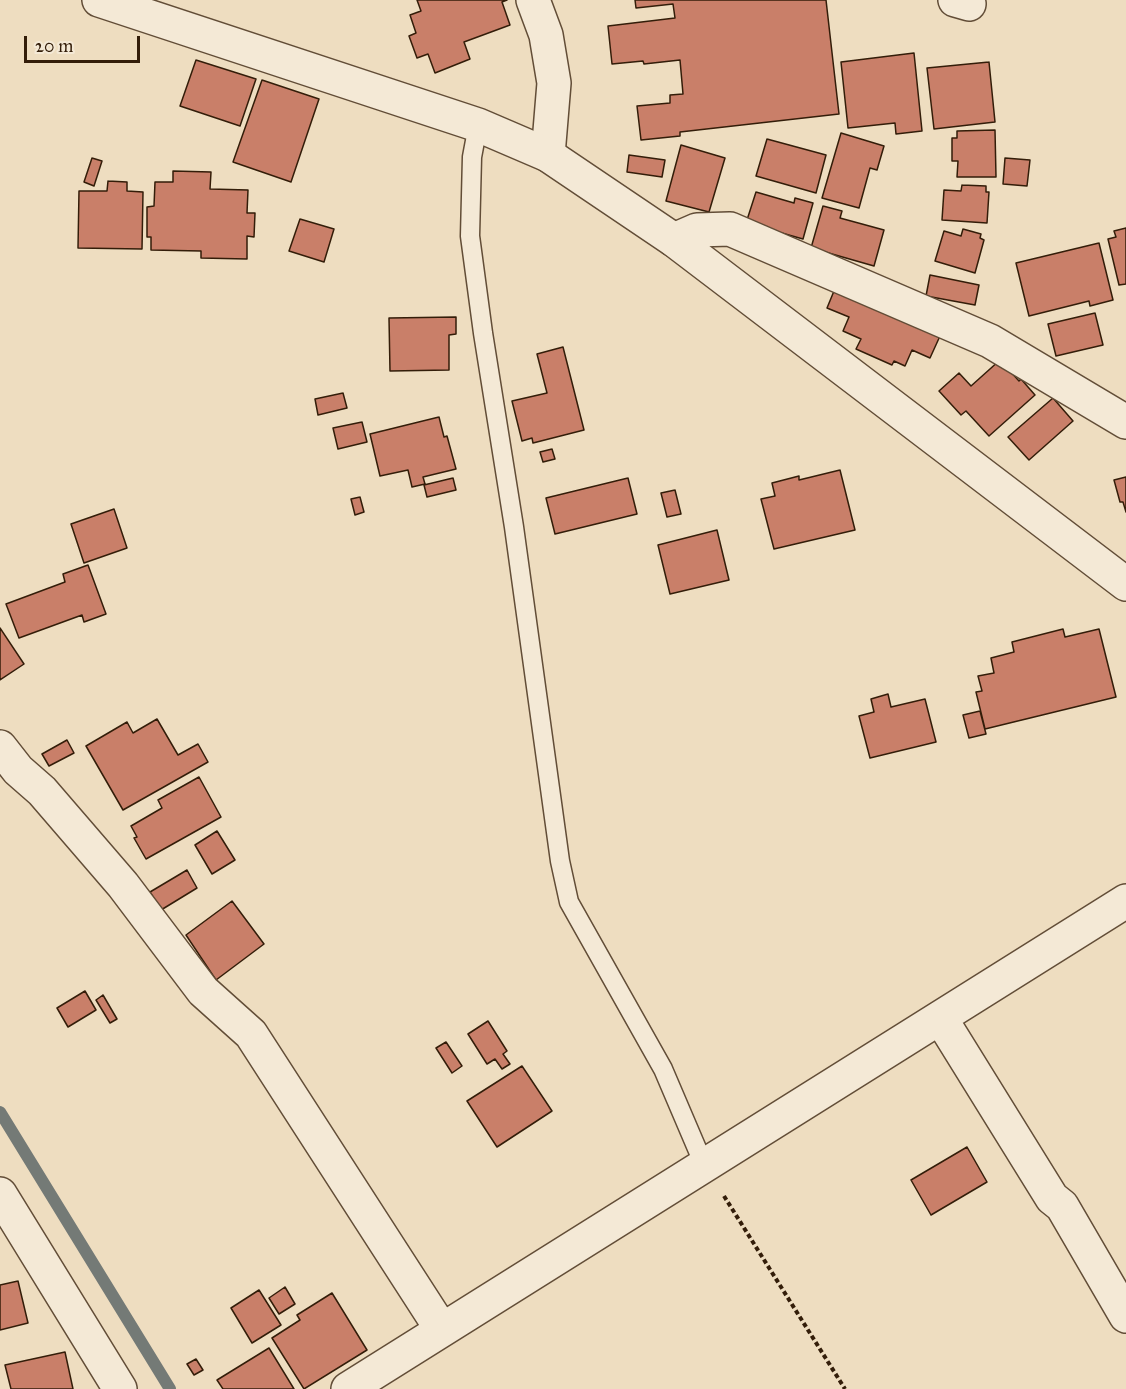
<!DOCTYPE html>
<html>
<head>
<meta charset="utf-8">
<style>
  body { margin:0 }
  #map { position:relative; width:1126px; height:1389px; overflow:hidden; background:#eeddc0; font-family:"IM FELL Great Primer",serif }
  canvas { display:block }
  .scale { position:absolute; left:24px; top:36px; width:116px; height:27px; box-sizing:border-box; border:3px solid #331d09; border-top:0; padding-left:8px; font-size:18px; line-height:21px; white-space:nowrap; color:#331d09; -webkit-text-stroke:4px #f4e9d6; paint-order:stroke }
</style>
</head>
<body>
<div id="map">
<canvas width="1126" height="1389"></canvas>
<div class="scale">20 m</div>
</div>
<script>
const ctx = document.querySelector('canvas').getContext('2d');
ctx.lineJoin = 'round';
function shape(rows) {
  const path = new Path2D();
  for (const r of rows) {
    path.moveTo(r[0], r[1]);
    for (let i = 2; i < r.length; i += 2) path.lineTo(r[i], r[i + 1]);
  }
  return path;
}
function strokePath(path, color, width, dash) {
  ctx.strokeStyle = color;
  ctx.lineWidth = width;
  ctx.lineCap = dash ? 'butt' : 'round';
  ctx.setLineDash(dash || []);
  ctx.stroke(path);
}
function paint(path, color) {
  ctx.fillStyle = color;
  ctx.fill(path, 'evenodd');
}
strokePath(shape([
  [0,1112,170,1389]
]), '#747a76', 12);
const building = shape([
  [417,0,507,0,502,2,510,25,464,42,470,59,435,73,428,54,417,58,409,36,416,33,410,15,421,11,417,0],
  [635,0,826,0,839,114,680,132,680,136,641,140,637,106,670,103,670,95,683,94,680,60,644,64,643,61,612,64,608,26,675,18,673,4,636,8,635,0],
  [914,53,922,131,896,134,895,123,848,128,841,62,914,53],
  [196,60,256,79,240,126,180,106,196,60],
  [989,62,995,122,934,129,927,68,989,62],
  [262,80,319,99,291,182,233,162,262,80],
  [995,130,996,177,957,177,958,161,952,161,952,138,957,138,957,131,995,130],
  [841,133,884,146,877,170,870,168,859,208,822,198,841,133],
  [767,139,826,155,816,193,756,176,767,139],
  [681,145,725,158,709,212,666,201,681,145],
  [629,155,665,160,662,177,627,172,629,155],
  [92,158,102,161,94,186,84,182,92,158],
  [1005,158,1030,160,1027,186,1003,184,1005,158],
  [173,171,211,172,210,189,248,190,247,213,255,213,254,237,247,236,247,259,201,258,201,251,151,250,151,237,147,237,147,207,154,206,155,182,173,182,173,171],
  [108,181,127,182,127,191,143,192,142,249,78,248,79,191,107,191,108,181],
  [962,185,986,186,986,192,989,192,987,223,942,220,944,190,961,191,962,185],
  [756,192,794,203,795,198,813,203,803,239,746,223,756,192],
  [823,206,842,211,840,218,884,230,874,266,811,248,823,206],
  [300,219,334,229,324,262,289,251,300,219],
  [1126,228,1126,284,1119,285,1108,239,1116,237,1114,231,1126,228],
  [963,229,981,234,980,238,984,240,975,273,935,261,944,231,961,236,963,229],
  [1099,243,1113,300,1090,306,1089,301,1029,316,1016,263,1099,243],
  [930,275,979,285,975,305,926,296,930,275],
  [834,291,940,336,930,358,912,350,905,366,894,361,892,365,856,349,861,339,843,331,849,317,827,308,834,291],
  [1095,313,1103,345,1056,356,1048,324,1095,313],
  [456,317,456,334,449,335,449,370,390,371,389,318,456,317],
  [563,347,584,430,533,443,532,438,522,441,512,401,547,393,537,354,563,347],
  [1000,360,1019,381,1021,379,1035,395,989,436,966,411,961,415,939,391,959,373,971,386,1000,360],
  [343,393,347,408,318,415,315,399,343,393],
  [1053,398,1073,421,1029,460,1008,437,1053,398],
  [439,417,444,437,447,436,456,469,423,477,425,484,412,487,408,470,380,476,370,434,439,417],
  [362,422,367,442,338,449,333,428,362,422],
  [552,449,555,459,543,462,540,452,552,449],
  [840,470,855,530,774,549,761,499,775,496,772,483,799,476,799,480,840,470],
  [1126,477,1126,512,1123,502,1120,502,1114,480,1126,477],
  [453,478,456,490,427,497,424,485,453,478],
  [628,478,637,514,555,534,546,498,628,478],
  [675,490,681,514,667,517,661,493,675,490],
  [360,497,364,512,355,515,351,499,360,497],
  [114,509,127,548,84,563,71,524,114,509],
  [717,530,729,580,670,594,658,545,717,530],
  [88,565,106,614,84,622,82,615,19,638,6,604,65,582,63,574,88,565],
  [0,628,24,664,0,680,0,628],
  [1063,629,1065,637,1099,629,1116,697,985,729,976,692,982,691,978,676,994,673,991,658,1014,652,1012,642,1063,629],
  [888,694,891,707,925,699,936,742,870,758,859,716,874,712,871,699,888,694],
  [980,711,986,734,969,738,963,715,980,711],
  [157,719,178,755,198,744,208,762,123,810,86,746,127,722,133,733,157,719],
  [67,740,74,753,49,766,42,754,67,740],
  [199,777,221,817,146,859,134,838,137,837,131,826,162,808,158,800,199,777],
  [217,831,235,860,212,874,195,845,217,831],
  [187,870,197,888,161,910,150,892,187,870],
  [232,901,264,944,216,980,186,935,232,901],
  [85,991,96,1010,68,1027,57,1008,85,991],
  [103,995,117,1019,110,1023,96,1000,103,995],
  [488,1021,507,1051,503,1054,510,1064,502,1069,495,1059,487,1064,468,1034,488,1021],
  [446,1042,462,1066,452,1073,436,1048,446,1042],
  [522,1066,552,1111,497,1147,467,1101,522,1066],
  [967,1147,987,1182,931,1215,911,1180,967,1147],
  [18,1281,28,1323,0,1330,0,1285,18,1281],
  [285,1287,295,1304,279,1314,269,1298,285,1287],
  [259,1290,281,1325,252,1343,231,1308,259,1290],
  [332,1293,367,1350,304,1389,272,1338,300,1320,297,1315,332,1293],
  [269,1348,294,1389,223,1389,217,1380,269,1348],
  [65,1352,73,1389,11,1389,5,1365,65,1352],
  [196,1359,203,1370,194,1375,187,1364,196,1359]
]);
paint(building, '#c97f69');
strokePath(building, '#331d09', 1.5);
const service = shape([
  [478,125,472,157,470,236,483,333,514,527,560,861,569,902,663,1069,704,1165]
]);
const minor = shape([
  [533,0,546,35,554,83,548,155],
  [955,0,969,4],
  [674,240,697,230,730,229,990,341,1126,422],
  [0,747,18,770,42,791,123,885,203,991,251,1034,442,1330],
  [941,1019,1052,1198,1062,1206,1126,1316],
  [0,1194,120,1389],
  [348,1389,1126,901]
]);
const tertiary = shape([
  [99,0,478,125,548,155,674,240,1126,584]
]);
strokePath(service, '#624d37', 21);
strokePath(minor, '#624d37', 36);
strokePath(tertiary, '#624d37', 36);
strokePath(shape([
  [724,1196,845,1389]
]), '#331d09', 4, [4.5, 3]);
strokePath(service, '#f4e9d6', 18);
strokePath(minor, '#f4e9d6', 33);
strokePath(tertiary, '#f4e9d6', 33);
</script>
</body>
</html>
